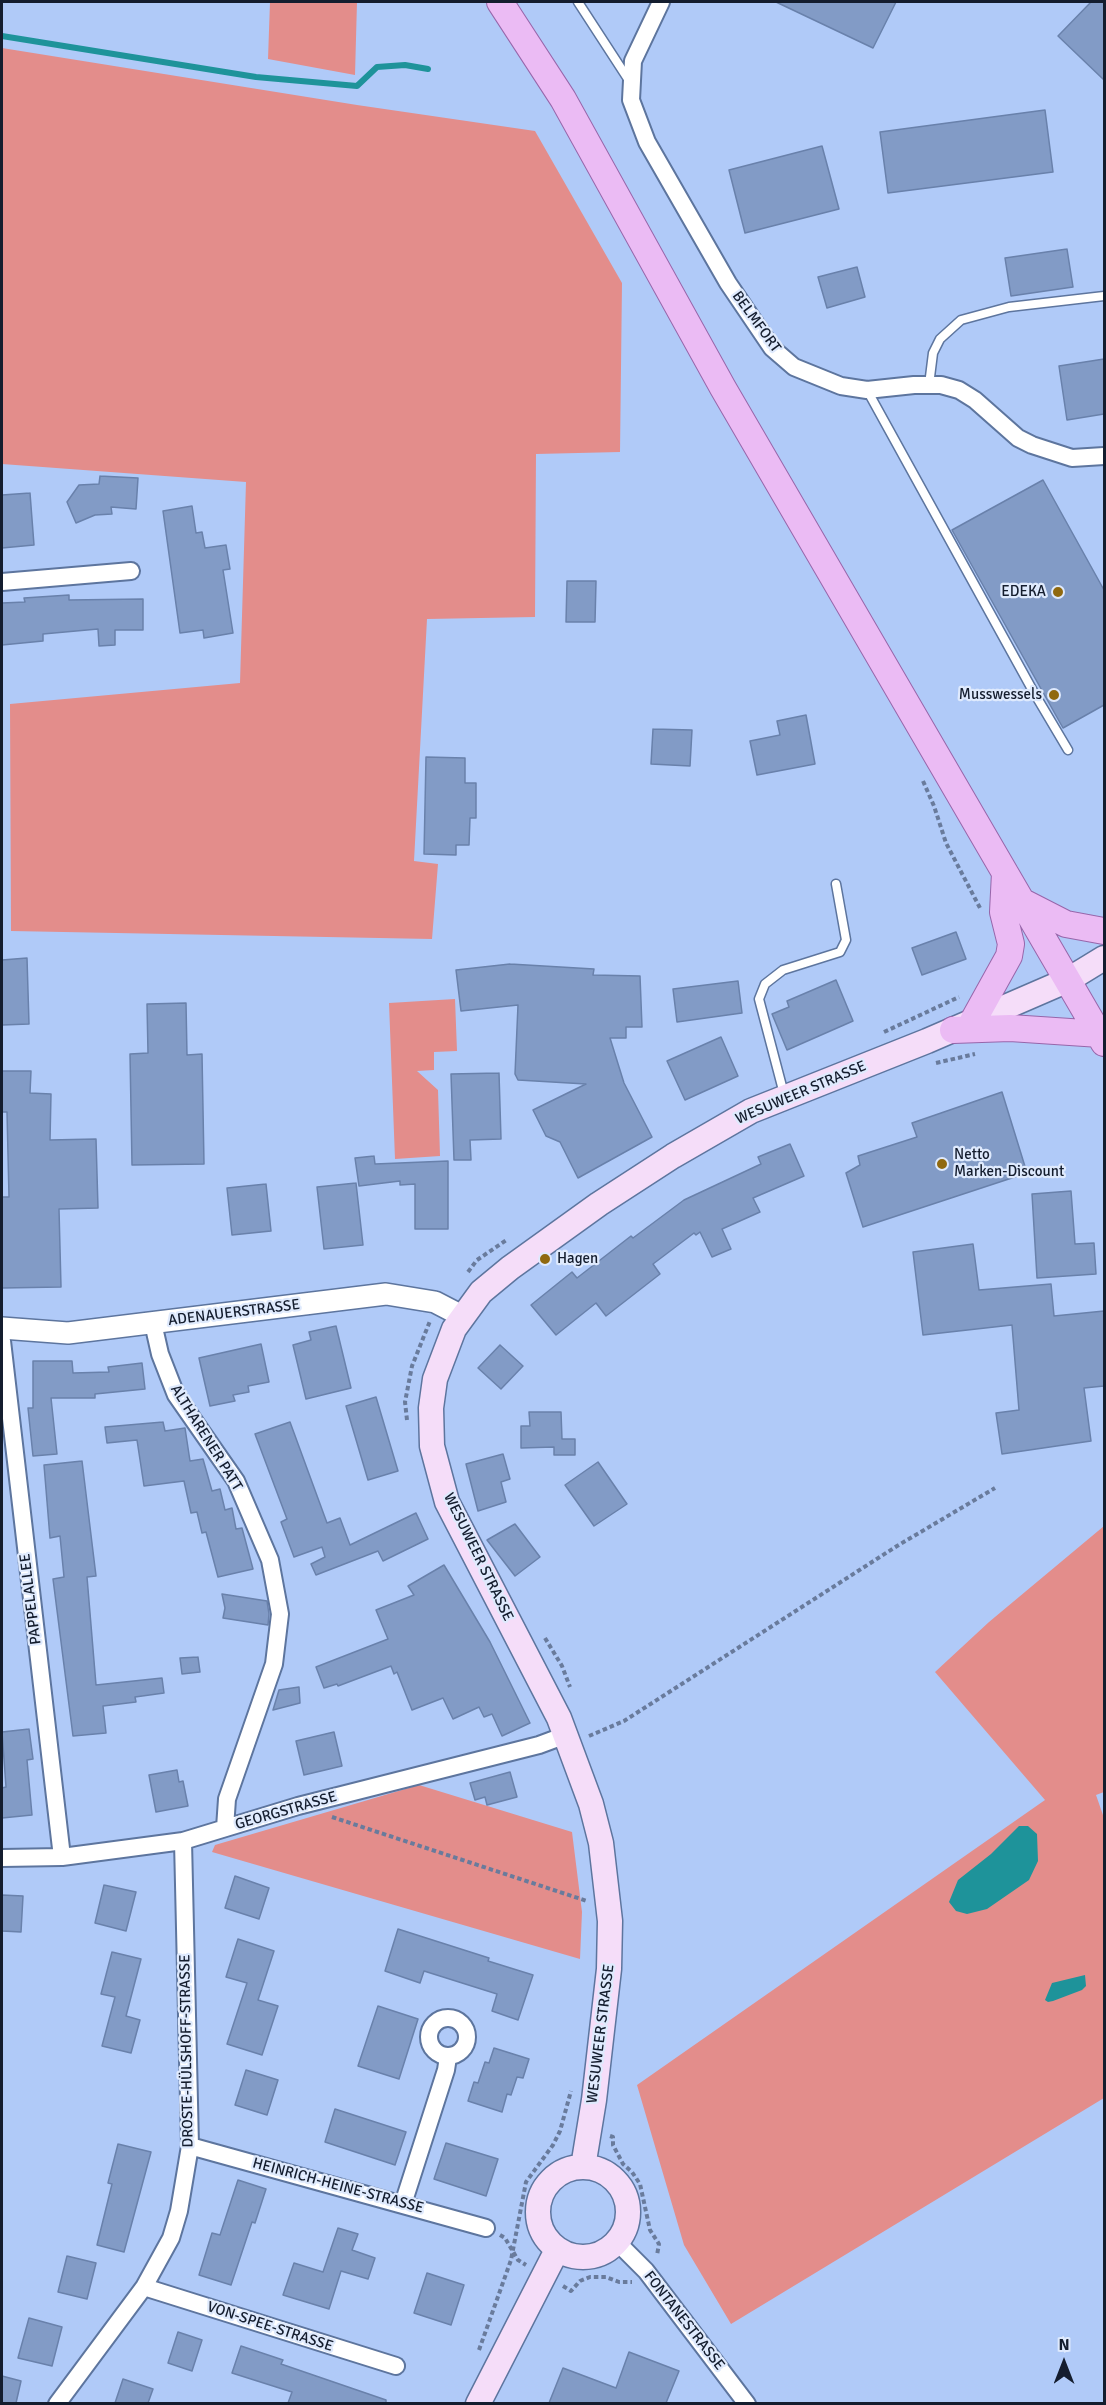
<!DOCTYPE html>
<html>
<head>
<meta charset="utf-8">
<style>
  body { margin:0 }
  #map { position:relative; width:1106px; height:2405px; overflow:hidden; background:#b0caf8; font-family:Signika,sans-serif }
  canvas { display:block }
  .frame { position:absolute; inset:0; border:3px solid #141d2e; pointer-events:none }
  .north { position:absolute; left:1034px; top:2333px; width:60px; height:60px; -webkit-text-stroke:4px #dfeafd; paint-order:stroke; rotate:0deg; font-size:16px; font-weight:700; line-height:24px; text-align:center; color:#141d2e }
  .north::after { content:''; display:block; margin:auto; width:21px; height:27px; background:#141d2e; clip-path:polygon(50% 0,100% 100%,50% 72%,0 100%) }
</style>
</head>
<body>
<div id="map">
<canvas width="1106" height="2405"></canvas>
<div class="frame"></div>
<div class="north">N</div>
</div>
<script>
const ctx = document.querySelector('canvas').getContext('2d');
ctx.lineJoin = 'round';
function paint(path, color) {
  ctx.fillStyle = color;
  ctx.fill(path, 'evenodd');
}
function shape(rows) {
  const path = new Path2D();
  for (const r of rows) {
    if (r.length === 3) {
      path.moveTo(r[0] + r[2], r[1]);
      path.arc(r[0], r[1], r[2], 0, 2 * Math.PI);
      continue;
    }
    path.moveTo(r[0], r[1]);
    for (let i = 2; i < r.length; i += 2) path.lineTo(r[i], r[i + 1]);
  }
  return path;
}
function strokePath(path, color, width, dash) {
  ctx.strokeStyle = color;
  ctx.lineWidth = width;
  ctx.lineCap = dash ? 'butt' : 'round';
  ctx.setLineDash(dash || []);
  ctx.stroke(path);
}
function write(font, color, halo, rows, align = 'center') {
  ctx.font = font + ' Signika,sans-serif';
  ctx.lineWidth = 4.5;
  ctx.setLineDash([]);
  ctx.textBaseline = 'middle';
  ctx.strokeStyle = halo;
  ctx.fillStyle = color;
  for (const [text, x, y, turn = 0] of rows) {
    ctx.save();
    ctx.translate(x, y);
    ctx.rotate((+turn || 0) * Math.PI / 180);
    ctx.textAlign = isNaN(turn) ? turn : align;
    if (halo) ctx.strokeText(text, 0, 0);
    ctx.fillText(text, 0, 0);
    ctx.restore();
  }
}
paint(shape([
  [270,2,357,2,355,75,268,59],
  [2,48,357,105,535,131,622,283,620,452,536,454,535,617,427,619,414,861,438,864,432,939,11,931,10,704,240,683,246,482,2,464],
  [455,999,457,1051,434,1052,434,1070,417,1071,438,1090,440,1156,395,1159,389,1003],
  [1104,1526,1104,1792,1096,1795,1104,1818,1104,2098,731,2324,684,2245,637,2085,1045,1800,935,1672,989,1622],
  [419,1785,572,1832,582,1912,580,1959,212,1852,215,1845]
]), '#e38d8b');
paint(shape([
  [1019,1826,1028,1826,1037,1834,1038,1861,1029,1880,987,1909,967,1914,956,1911,949,1902,958,1880,991,1854],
  [1085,1975,1086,1986,1082,1990,1053,2001,1048,2002,1045,2000,1052,1983]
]), '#1e939a');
strokePath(shape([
  [2,36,256,77,357,86,377,67,405,65,428,69]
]), '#1e939a', 6);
const building = shape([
  [776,2,896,2,873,48,776,2],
  [1091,2,1104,2,1104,80,1058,36,1091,2],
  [1045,110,1053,172,888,193,880,132,1045,110],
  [822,146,839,209,745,233,729,170,822,146],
  [1067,249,1073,287,1011,296,1005,258,1067,249],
  [857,267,865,297,827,308,818,277,857,267],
  [1104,359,1104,414,1067,420,1059,366,1104,359],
  [100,476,138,478,136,509,111,507,112,514,95,515,76,523,67,502,79,485,99,484,100,476],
  [1043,480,1104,590,1104,705,1063,728,952,530,1043,480],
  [30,493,34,545,2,548,2,495,30,493],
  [192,506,196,533,202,532,205,548,226,545,230,569,223,570,233,633,204,638,203,630,180,633,163,511,192,506],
  [567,581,596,581,595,622,566,622,567,581],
  [69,595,69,600,143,599,143,630,115,630,115,645,99,646,98,629,43,634,43,641,2,645,2,603,25,602,24,598,69,595],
  [806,715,815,764,757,775,750,741,780,735,777,721,806,715],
  [653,729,692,730,690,766,651,764,653,729],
  [426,757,465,758,465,783,476,783,476,818,470,818,469,845,456,845,456,855,424,854,426,757],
  [956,932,966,959,922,975,912,948,956,932],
  [27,958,29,1024,2,1025,2,960,27,958],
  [510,964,594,969,593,975,640,976,642,1027,626,1027,626,1038,610,1038,624,1083,652,1137,578,1178,560,1142,546,1136,533,1110,586,1084,518,1080,515,1074,518,1005,461,1011,456,970,510,964],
  [836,980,853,1021,787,1050,772,1014,789,1007,787,1001,836,980],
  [738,981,742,1013,677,1022,673,989,738,981],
  [186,1003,187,1055,202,1054,204,1164,132,1165,130,1054,148,1053,147,1004,186,1003],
  [721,1037,738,1076,685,1100,667,1061,721,1037],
  [2,1071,31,1071,30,1093,51,1094,50,1140,96,1139,98,1208,59,1209,61,1287,2,1288,2,1197,9,1197,7,1112,2,1112,2,1071],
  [499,1073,501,1139,470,1140,471,1160,454,1160,451,1074,499,1073],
  [1002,1092,1027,1173,863,1227,846,1173,860,1165,858,1156,917,1137,912,1123,1002,1092],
  [790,1144,804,1176,753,1198,760,1212,722,1229,731,1249,712,1257,700,1232,696,1235,694,1233,653,1264,660,1274,606,1316,596,1303,556,1335,531,1305,572,1272,577,1278,631,1236,633,1238,684,1200,761,1164,758,1157,790,1144],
  [374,1156,375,1164,448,1161,448,1229,415,1229,415,1184,400,1185,400,1181,359,1186,355,1158,374,1156],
  [356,1183,363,1245,324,1249,317,1187,356,1183],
  [266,1184,271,1231,232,1235,227,1188,266,1184],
  [1071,1191,1075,1244,1094,1243,1096,1274,1037,1278,1032,1194,1071,1191],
  [973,1244,979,1290,1051,1284,1054,1316,1104,1311,1104,1386,1084,1388,1091,1441,1002,1454,996,1413,1019,1410,1012,1325,923,1335,913,1252,973,1244],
  [336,1326,351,1388,306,1399,293,1345,311,1340,309,1332,336,1326],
  [261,1344,269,1382,248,1386,249,1392,233,1395,235,1401,210,1406,199,1358,261,1344],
  [500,1345,523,1366,501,1389,478,1368,500,1345],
  [33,1361,72,1361,73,1373,109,1372,108,1367,142,1363,145,1389,95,1394,95,1398,51,1398,57,1454,33,1456,28,1408,33,1408,33,1361],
  [376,1397,398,1471,368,1480,346,1406,376,1397],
  [529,1412,561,1412,562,1439,575,1439,575,1455,554,1455,554,1447,521,1448,521,1426,530,1426,529,1412],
  [163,1422,165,1431,185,1428,190,1461,203,1459,212,1491,220,1489,225,1510,232,1508,236,1529,242,1528,253,1569,218,1577,206,1532,202,1533,197,1512,191,1513,184,1481,144,1486,137,1440,107,1443,105,1427,163,1422],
  [290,1422,327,1523,340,1518,350,1545,416,1513,428,1539,383,1561,378,1551,316,1575,311,1564,325,1557,322,1547,294,1557,281,1522,287,1519,255,1434,290,1422],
  [503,1454,510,1479,501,1482,506,1502,478,1511,466,1464,503,1454],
  [82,1461,96,1576,87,1577,96,1685,162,1678,164,1693,135,1697,136,1702,103,1706,106,1733,73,1736,53,1579,64,1577,60,1536,50,1538,44,1465,82,1461],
  [598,1462,627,1504,594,1526,565,1485,598,1462],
  [515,1524,540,1557,515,1576,487,1540,515,1524],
  [444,1565,490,1642,530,1723,502,1736,492,1714,484,1717,479,1707,453,1719,443,1698,412,1710,397,1672,394,1674,391,1666,338,1686,337,1684,324,1688,316,1667,388,1639,376,1610,414,1595,408,1586,444,1565],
  [222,1594,267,1601,269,1614,268,1625,223,1618,225,1608,222,1594],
  [198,1657,200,1672,182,1674,180,1658,198,1657],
  [299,1687,300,1703,273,1710,279,1690,299,1687],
  [29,1729,33,1759,27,1760,32,1815,2,1818,2,1788,6,1787,2,1732,29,1729],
  [334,1732,342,1766,304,1775,296,1741,334,1732],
  [177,1770,179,1782,183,1781,188,1806,156,1812,149,1775,177,1770],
  [510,1772,517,1797,487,1805,485,1797,475,1800,470,1783,510,1772],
  [235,1876,269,1888,259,1919,225,1908,235,1876],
  [104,1885,136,1892,126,1931,95,1923,104,1885],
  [2,1895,23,1896,21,1932,2,1931,2,1895],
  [398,1929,489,1958,488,1961,533,1975,518,2020,492,2011,497,1994,424,1971,420,1983,385,1971,398,1929],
  [238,1939,274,1951,258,2000,278,2006,262,2055,227,2044,247,1983,226,1977,238,1939],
  [112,1952,141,1959,126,2016,140,2020,131,2053,102,2046,115,1997,101,1994,112,1952],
  [378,2006,418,2019,399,2079,358,2066,378,2006],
  [494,2048,529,2059,523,2078,517,2077,511,2095,507,2094,502,2112,468,2101,474,2082,478,2083,485,2062,489,2063,494,2048],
  [246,2070,278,2080,267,2115,235,2105,246,2070],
  [335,2109,406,2132,395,2165,325,2142,335,2109],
  [446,2143,498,2159,486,2196,434,2179,446,2143],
  [118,2144,151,2152,124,2252,97,2245,112,2184,108,2183,118,2144],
  [238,2180,266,2189,255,2223,252,2222,231,2285,199,2275,212,2233,220,2235,238,2180],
  [338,2228,358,2234,352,2250,375,2258,368,2279,341,2271,329,2309,283,2295,294,2263,323,2272,338,2228],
  [67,2256,96,2263,87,2299,58,2292,67,2256],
  [427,2273,464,2285,451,2325,414,2313,427,2273],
  [29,2318,62,2327,52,2366,18,2358,29,2318],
  [178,2332,202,2340,192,2371,168,2363,178,2332],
  [241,2346,283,2360,281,2364,386,2400,386,2403,288,2403,292,2392,232,2373,241,2346],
  [629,2352,679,2371,666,2403,549,2403,563,2368,616,2388,629,2352],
  [2,2376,21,2381,16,2403,2,2403,2,2376],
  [123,2379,153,2389,148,2403,115,2403,123,2379]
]);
paint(building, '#829bc6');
strokePath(building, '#6981ab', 1.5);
const service = shape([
  [578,2,630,82],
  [929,385,933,353,940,339,961,320,1009,307,1104,296],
  [867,390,1033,691,1068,750],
  [784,1094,759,999,765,984,783,970,840,952,846,940,836,884]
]);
const minor = shape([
  [661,2,633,61,631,100,647,142,728,283,772,348,794,367,841,386,867,390,914,385,941,385,959,390,975,400,1018,438,1032,445,1072,458,1104,456],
  [2,582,131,571],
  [153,1323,160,1354,176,1395,236,1481,270,1560,280,1614,274,1664,227,1799,225,1828],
  [2,1341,62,1857],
  [2,1858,62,1857,183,1841,298,1806,539,1745,566,1735],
  [448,2037,19],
  [190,2146,486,2228],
  [403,2204,446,2070,448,2057],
  [617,2242,646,2271,747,2404],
  [144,2287,396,2366],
  [57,2404,144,2287,171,2238,179,2211,190,2146,183,1841]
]);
const tertiary = shape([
  [2,1328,68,1333,386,1294,435,1302,462,1316]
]);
const secondary = shape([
  [583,2212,45],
  [583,2167,594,2100,609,1969,610,1921,601,1843,591,1804,559,1718,447,1502,432,1446,431,1408,435,1379,454,1329,481,1292,510,1268,599,1204,673,1156,751,1111,927,1041,1068,980,1104,958],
  [478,2404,557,2250]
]);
const primary = shape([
  [500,2,563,99,723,388,1104,1043],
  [1023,902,1066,924,1104,931],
  [973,1021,1009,956,1011,944,1003,912,1005,873],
  [953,1030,1010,1028,1100,1034]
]);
strokePath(service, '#5d759e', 11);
strokePath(minor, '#5d759e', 20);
strokePath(tertiary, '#5d759e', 24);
strokePath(secondary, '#5d759e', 27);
strokePath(primary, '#9766aa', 28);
strokePath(shape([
  [923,781,934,806,946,843,980,908],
  [884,1032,959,997],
  [936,1063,975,1054],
  [468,1272,477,1260,508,1239],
  [407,1420,405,1402,412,1366,430,1321],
  [545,1638,562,1666,570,1687],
  [589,1736,624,1721,897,1546,995,1488],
  [332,1817,587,1901],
  [610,2136,613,2137,613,2145,623,2164,632,2172,640,2184,650,2230,659,2244,657,2255],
  [500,2235,505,2238,518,2260,526,2265],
  [563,2286,571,2291,580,2281,590,2277,606,2277,619,2282,632,2282],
  [479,2350,511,2260,526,2182,553,2145,560,2131,571,2091]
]), '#697b9c', 4, [4.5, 3]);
strokePath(service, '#fff', 8);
strokePath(minor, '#fff', 16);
strokePath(tertiary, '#fff', 21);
strokePath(secondary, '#f5ddf9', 24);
strokePath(primary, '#ebbbf4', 26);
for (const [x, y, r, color] of [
  [1058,592,6,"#90690f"],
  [1054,695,6,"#90690f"],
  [942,1164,6,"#90690f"],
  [545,1259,6,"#90690f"]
]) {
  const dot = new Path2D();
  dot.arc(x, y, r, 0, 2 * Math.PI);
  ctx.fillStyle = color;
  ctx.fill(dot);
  strokePath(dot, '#dfeafd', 2);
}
write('15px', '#141d2e', '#dfeafd', [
  ["BELMFORT",756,322,54],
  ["WESUWEER STRASSE",801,1093,-23],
  ["ADENAUERSTRASSE",234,1313,-7],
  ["ALTHARENER PATT",206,1438,58],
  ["WESUWEER STRASSE",478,1557,64],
  ["PAPPELALLEE",31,1599,-97],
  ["GEORGSTRASSE",286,1811,-16],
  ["WESUWEER STRASSE",601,2034,-83],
  ["DROSTE-HÜLSHOFF-STRASSE",187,2051,-91],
  ["HEINRICH-HEINE-STRASSE",338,2186,15],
  ["FONTANESTRASSE",684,2321,52],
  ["VON-SPEE-STRASSE",270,2327,18]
]);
write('15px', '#141d2e', '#dfeafd', [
  ["EDEKA",1046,592],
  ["Musswessels",1042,695],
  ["Netto",954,1155,"left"],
  ["Marken-Discount",954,1172,"left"],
  ["Hagen",557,1259,"left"]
], 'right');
</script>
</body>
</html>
